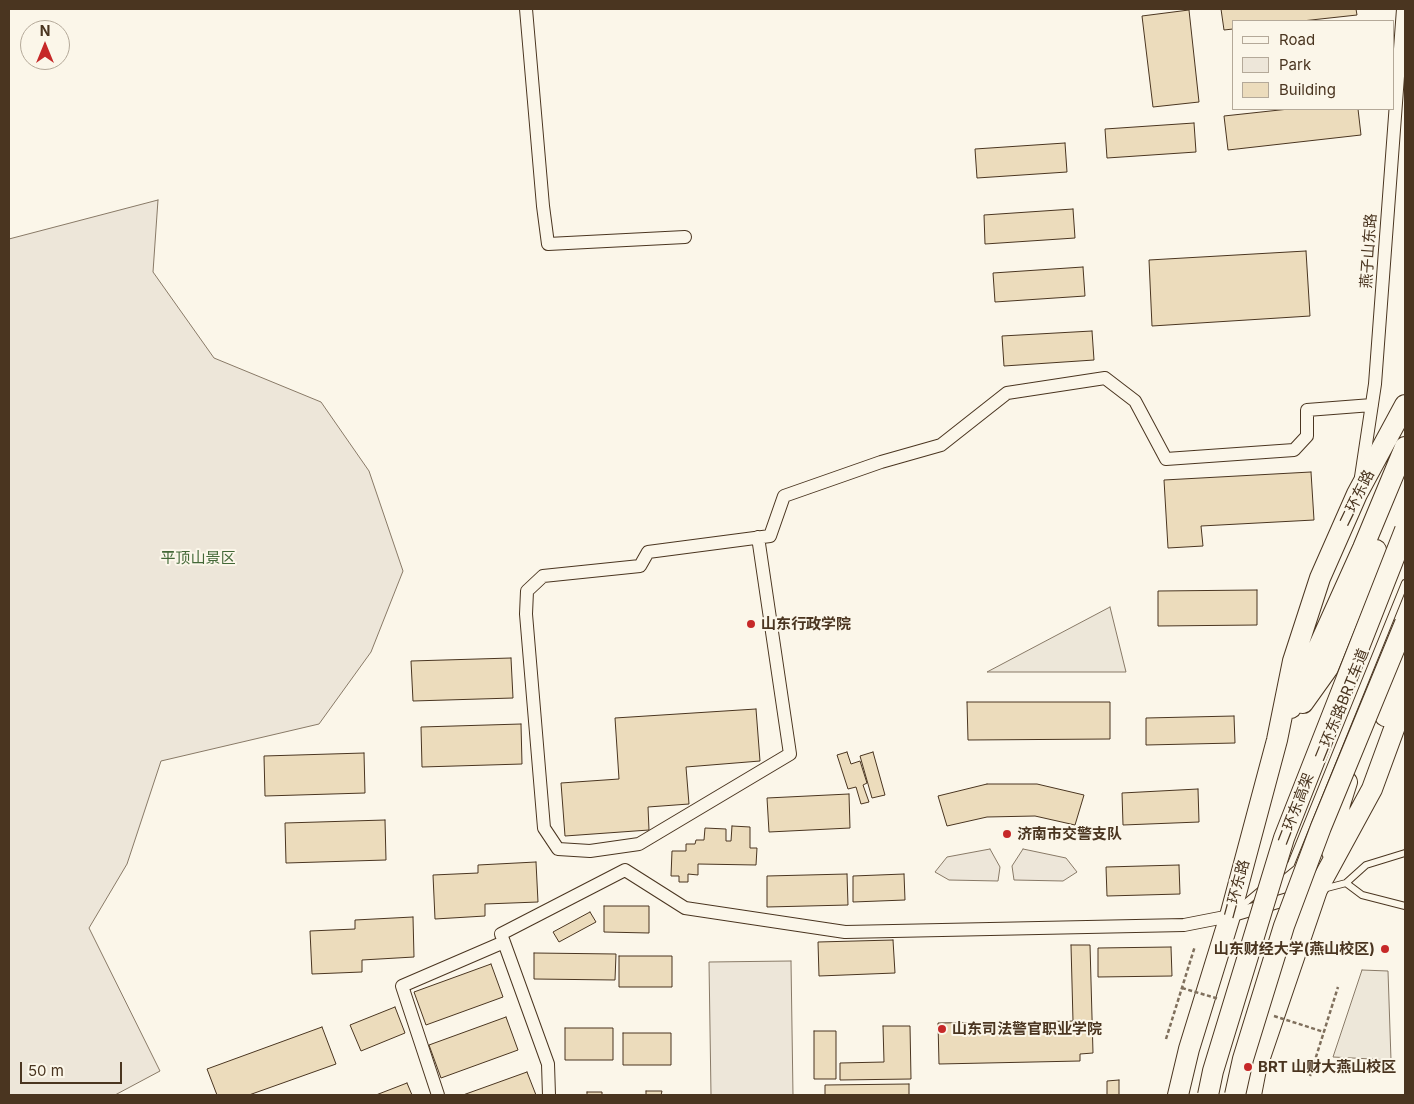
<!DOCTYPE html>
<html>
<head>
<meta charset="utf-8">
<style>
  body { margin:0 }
  #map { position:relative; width:1414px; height:1104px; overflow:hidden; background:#fbf6e9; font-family:Inter,sans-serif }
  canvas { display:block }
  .frame { position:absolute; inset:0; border:10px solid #4a3520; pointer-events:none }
  .legend { position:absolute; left:1232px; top:20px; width:162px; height:90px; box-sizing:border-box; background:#fbf6e9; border:1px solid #b4a999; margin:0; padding:6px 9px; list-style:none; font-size:15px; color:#4a3520 }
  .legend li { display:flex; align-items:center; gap:10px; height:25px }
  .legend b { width:25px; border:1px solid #b4a999 }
  .north { position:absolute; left:20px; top:20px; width:50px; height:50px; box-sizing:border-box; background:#fbf6e9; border:1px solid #b4a999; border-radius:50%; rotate:0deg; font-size:14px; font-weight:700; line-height:20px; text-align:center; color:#4a3520 }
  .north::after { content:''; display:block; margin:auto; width:18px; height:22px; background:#c62828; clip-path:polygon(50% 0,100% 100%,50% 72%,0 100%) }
  .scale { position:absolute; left:20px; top:1062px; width:102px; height:22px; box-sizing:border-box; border:2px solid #4a3520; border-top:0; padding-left:6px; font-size:15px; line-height:18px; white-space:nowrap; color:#4a3520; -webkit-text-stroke:4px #fbf6e9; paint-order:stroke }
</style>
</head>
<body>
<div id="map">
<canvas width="1414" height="1104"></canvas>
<div class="frame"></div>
<ul class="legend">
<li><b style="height:6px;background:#fbf6e9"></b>Road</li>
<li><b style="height:14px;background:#ede6d9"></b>Park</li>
<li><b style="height:14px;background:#ecdcbc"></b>Building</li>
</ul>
<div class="north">N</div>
<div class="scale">50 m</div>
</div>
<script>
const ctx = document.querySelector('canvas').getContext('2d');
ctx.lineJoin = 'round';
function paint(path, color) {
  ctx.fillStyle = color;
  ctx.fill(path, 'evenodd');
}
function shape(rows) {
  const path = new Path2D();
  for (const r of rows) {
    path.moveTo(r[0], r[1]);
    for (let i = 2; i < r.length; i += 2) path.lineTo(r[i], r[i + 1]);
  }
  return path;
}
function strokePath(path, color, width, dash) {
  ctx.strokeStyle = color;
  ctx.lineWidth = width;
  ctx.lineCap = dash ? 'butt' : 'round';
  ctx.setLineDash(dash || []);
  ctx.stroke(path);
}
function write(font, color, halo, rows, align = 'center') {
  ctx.font = font + ' Inter,"Noto Sans SC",sans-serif';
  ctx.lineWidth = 4;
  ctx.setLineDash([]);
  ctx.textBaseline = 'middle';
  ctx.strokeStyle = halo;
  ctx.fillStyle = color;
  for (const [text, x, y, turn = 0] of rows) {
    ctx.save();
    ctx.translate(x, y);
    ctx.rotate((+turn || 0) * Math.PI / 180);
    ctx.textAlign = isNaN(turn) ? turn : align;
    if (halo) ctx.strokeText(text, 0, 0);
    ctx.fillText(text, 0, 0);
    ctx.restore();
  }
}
const green = shape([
  [158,200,153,272,214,358,321,402,369,471,403,571,371,652,319,724,161,761,127,864,89,928,160,1071,115,1095,9,1095,9,239,158,200],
  [990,849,1000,867,998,881,949,880,935,872,947,857,990,849],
  [1023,849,1066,858,1077,872,1063,881,1014,880,1012,866,1023,849],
  [791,961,793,1095,711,1095,709,962,791,961]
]);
paint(green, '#ede6d9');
strokePath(green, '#887966', 1);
const parking = shape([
  [1110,607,1126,672,987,672,1110,607],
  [1362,970,1388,971,1391,1060,1333,1057,1362,970]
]);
paint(parking, '#ede7d9');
strokePath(parking, '#887966', 1);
const building = shape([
  [1221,9,1356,9,1357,15,1302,21,1233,21,1233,29,1224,30,1221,9],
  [1189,10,1199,102,1153,107,1142,16,1189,10],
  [1289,109,1358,109,1361,135,1228,150,1224,116,1289,109],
  [1194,123,1196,152,1107,158,1105,129,1194,123],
  [1065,143,1067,172,977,178,975,149,1065,143],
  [1073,209,1075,238,985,244,984,215,1073,209],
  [1306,251,1310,316,1152,326,1149,260,1306,251],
  [1083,267,1085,296,995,302,993,273,1083,267],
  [1092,331,1094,360,1004,366,1002,336,1092,331],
  [1311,472,1314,520,1201,526,1203,546,1168,548,1164,480,1311,472],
  [1257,590,1257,625,1158,626,1158,591,1257,590],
  [511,658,513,698,413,701,411,661,511,658],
  [967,702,1110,702,1110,739,968,740,967,702],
  [756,709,760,761,686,767,689,804,648,807,649,830,565,836,561,783,619,779,615,718,756,709],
  [1234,716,1235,743,1146,745,1146,718,1234,716],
  [521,724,522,764,422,767,421,727,521,724],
  [847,752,851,764,860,761,867,783,863,785,869,802,861,804,856,787,848,789,837,755,847,752],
  [873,752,885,795,872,798,860,756,873,752],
  [364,753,365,793,265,796,264,756,364,753],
  [987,784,1037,784,1084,795,1075,825,1035,816,987,817,947,826,938,796,987,784],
  [1198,789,1199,822,1123,825,1122,793,1198,789],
  [849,794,850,828,769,832,767,798,849,794],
  [385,820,386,860,286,863,285,823,385,820],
  [732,826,750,827,750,848,757,848,756,865,698,864,698,875,688,874,688,882,679,882,679,876,671,876,672,851,686,851,686,844,695,844,696,840,704,840,705,828,726,829,726,841,731,841,732,826],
  [536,862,538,902,485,904,485,916,435,919,433,875,478,873,478,865,536,862],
  [1179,865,1180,894,1107,896,1106,867,1179,865],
  [847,874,848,905,767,907,767,876,847,874],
  [904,874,905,900,853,902,853,876,904,874],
  [604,906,649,906,649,933,604,932,604,906],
  [590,912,596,922,559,942,553,932,590,912],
  [413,917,414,957,362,960,362,972,312,974,310,931,355,929,355,920,413,917],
  [893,940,895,973,819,976,818,942,893,940],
  [1071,945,1090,945,1093,1053,1080,1054,1080,1061,939,1064,938,1023,1073,1021,1071,945],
  [1171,947,1172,976,1098,977,1098,948,1171,947],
  [534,953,616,954,615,980,534,979,534,953],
  [619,956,672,956,672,987,619,987,619,956],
  [491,964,503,997,426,1025,414,992,491,964],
  [395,1007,405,1033,361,1051,350,1025,395,1007],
  [506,1017,518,1050,441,1078,429,1045,506,1017],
  [883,1026,910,1026,911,1079,840,1080,840,1063,884,1062,883,1026],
  [322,1027,336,1064,249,1095,217,1095,207,1069,322,1027],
  [565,1028,613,1028,613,1060,565,1060,565,1028],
  [814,1031,836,1031,836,1079,814,1079,814,1031],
  [623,1033,671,1033,671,1065,623,1065,623,1033],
  [527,1072,536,1095,463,1095,527,1072],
  [1119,1080,1119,1095,1107,1095,1107,1081,1119,1080],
  [407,1083,412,1095,376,1095,407,1083],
  [909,1084,909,1095,825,1095,825,1085,909,1084],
  [646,1091,662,1091,661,1095,646,1095,646,1091],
  [587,1092,602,1092,602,1095,587,1095,587,1092]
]);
paint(building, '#ecdcbc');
strokePath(building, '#4a3520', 1);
const service = shape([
  [1405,853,1366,865,1346,883,1362,895,1405,906],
  [1280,873,1291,864,1405,583],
  [1323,889,1346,883],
  [1238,909,1263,888]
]);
const minor = shape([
  [526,9,543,206,548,244,685,237],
  [1361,477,1375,384,1403,9],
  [758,537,790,754,639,844,590,851,558,849,544,828,526,614,527,591,543,576,640,566,648,552,770,536,784,496,881,462,941,445,1007,393,1105,378,1135,401,1166,459,1294,450,1307,436,1307,410,1372,405],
  [438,1095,402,986,504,942],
  [549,1095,548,1064,501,934,625,870,685,908,845,932,1184,925,1230,916,1298,896]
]);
const trunk = shape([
  [1303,703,1328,668,1376,550],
  [1291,708,1363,548,1405,447],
  [1385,716,1405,661],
  [1332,852,1340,804,1347,782],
  [1178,1095,1189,1049,1230,916,1277,740,1293,661,1320,578,1357,494,1405,405],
  [1251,1095,1256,1069,1317,890,1372,789,1405,699]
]);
strokePath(service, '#4a3520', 8);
strokePath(minor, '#4a3520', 14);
strokePath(trunk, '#4a3520', 22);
strokePath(shape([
  [1166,1039,1195,946],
  [1310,1076,1338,987]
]), '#7f6f5c', 2.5, [4, 2.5]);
strokePath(service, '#fbf6e9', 6);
strokePath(minor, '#fbf6e9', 12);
strokePath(trunk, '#fbf6e9', 20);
const trunkBridge = shape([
  [1208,1095,1213,1071,1284,838,1405,530],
  [1235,1095,1243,1059,1284,926,1321,827,1405,623]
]);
strokePath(trunkBridge, '#4a3520', 22, []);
strokePath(shape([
  [1182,988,1219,999],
  [1274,1016,1324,1032]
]), '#7f6f5c', 2.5, [4, 2.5]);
strokePath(trunkBridge, '#fbf6e9', 20);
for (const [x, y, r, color] of [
  [751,624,5,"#c62828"],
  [1007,834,5,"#c62828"],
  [1385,949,5,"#c62828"],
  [942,1029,5,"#c62828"],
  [1248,1067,5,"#c62828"]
]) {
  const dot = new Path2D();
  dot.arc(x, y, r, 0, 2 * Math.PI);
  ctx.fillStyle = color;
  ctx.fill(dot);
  strokePath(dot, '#fbf6e9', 2);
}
write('15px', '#4a3520', '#fbf6e9', [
  ["燕子山东路",1369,251,-86],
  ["二环东路",1357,498,-64],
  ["二环东路BRT车道",1342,705,-68],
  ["二环东高架",1296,809,-69],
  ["二环东路",1237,889,-75]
]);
write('15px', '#436837', '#fbf6e9', [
  ["平顶山景区",198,558]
]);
write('bold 15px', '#4a3520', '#fbf6e9', [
  ["山东行政学院",761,624],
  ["济南市交警支队",1017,834],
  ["山东财经大学(燕山校区)",1375,949,"right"],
  ["山东司法警官职业学院",952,1029],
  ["BRT 山财大燕山校区",1258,1067]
], 'left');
</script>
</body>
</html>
